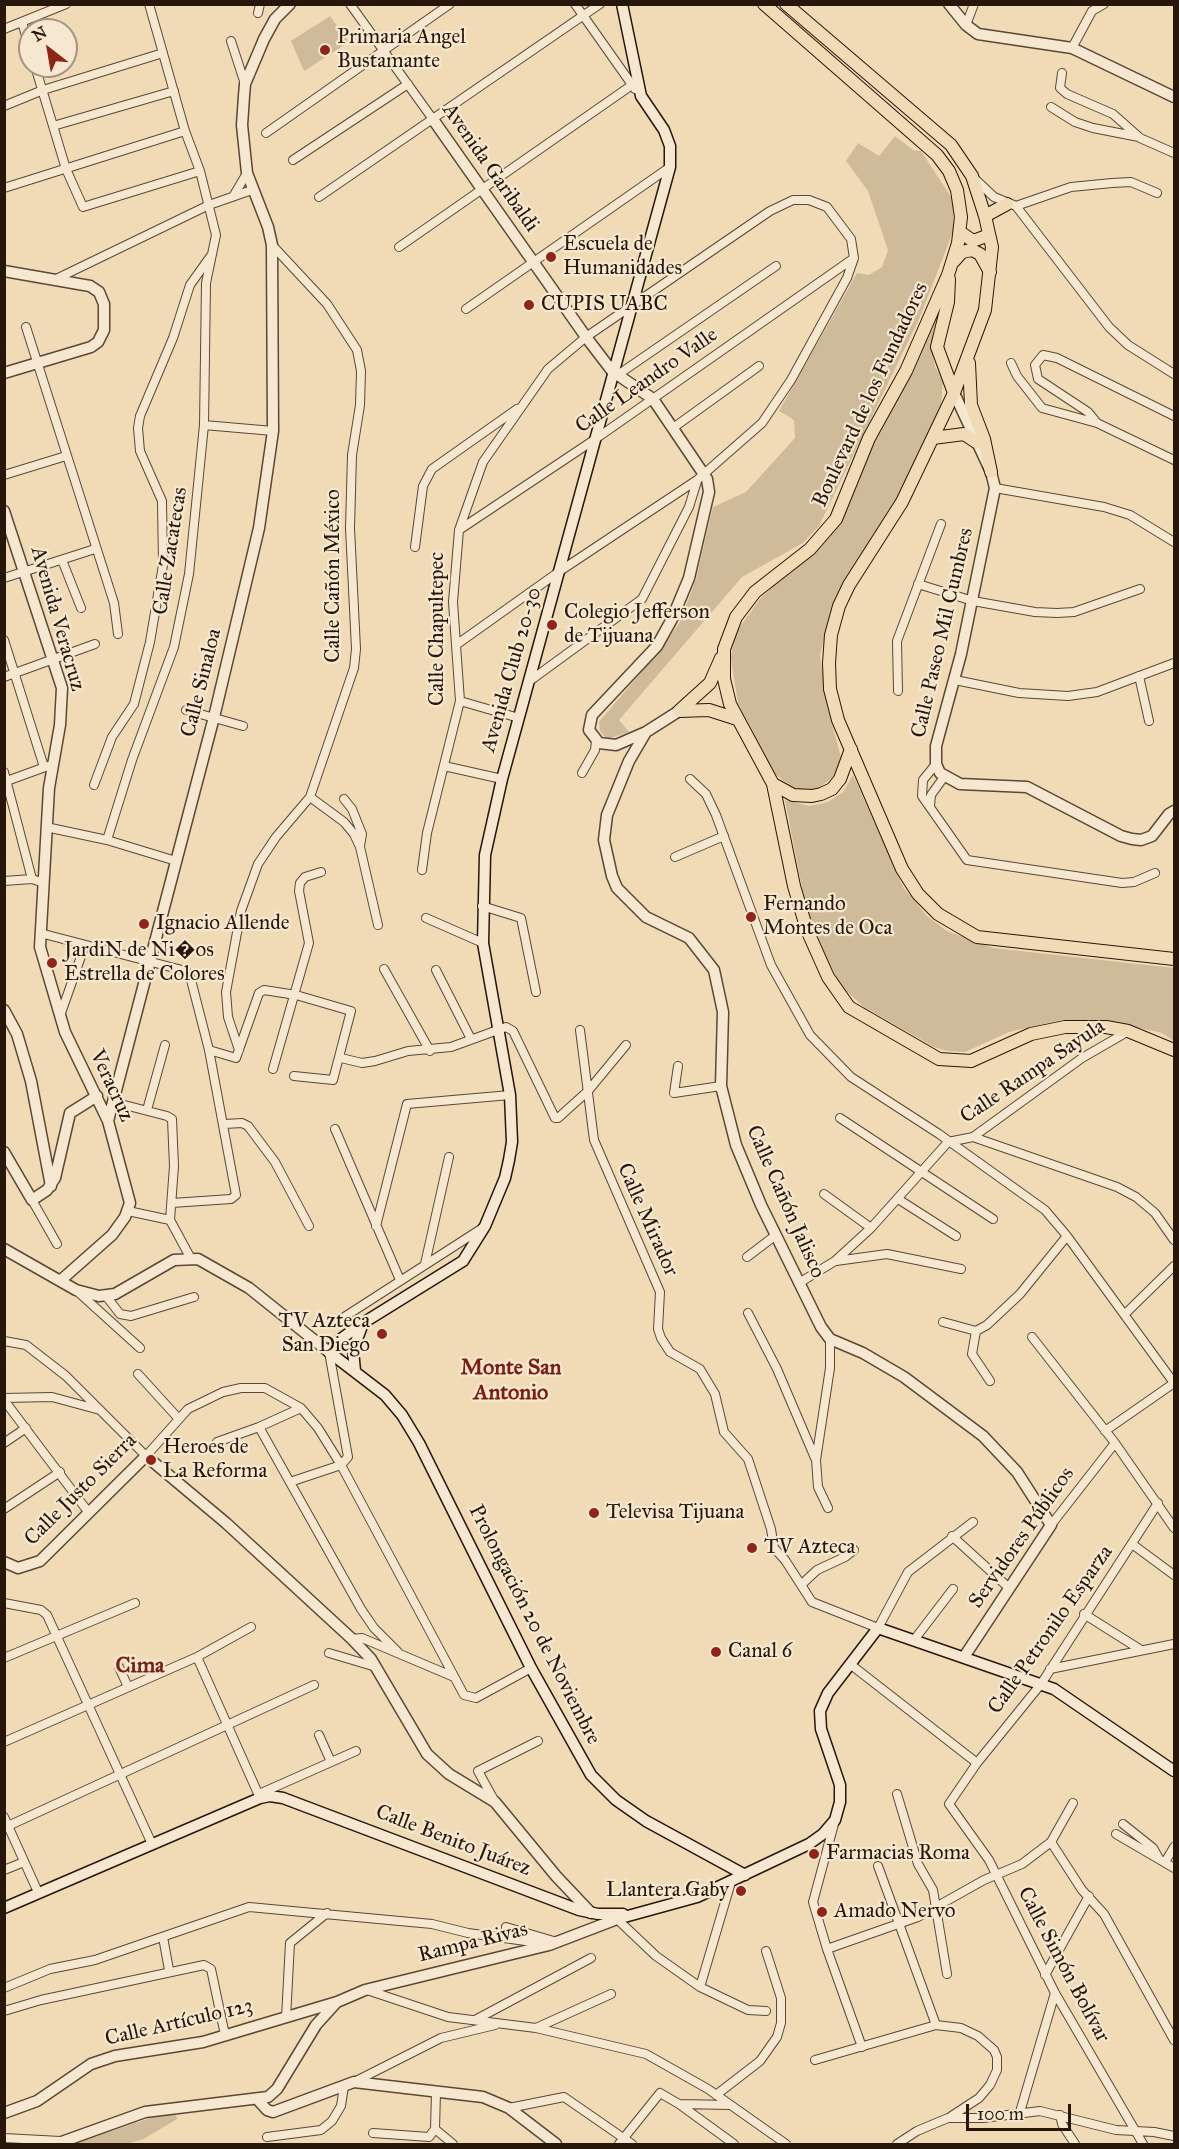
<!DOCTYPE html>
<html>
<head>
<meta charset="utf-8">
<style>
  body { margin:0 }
  #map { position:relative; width:1179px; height:2149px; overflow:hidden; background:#f1dbb7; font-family:"IM FELL Great Primer",serif }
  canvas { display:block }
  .frame { position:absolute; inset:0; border:6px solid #27160a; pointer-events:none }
  .north { position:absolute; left:18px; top:18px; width:60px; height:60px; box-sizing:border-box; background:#f6e8d0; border:2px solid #a39481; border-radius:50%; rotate:329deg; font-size:16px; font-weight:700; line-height:24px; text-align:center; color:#27160a }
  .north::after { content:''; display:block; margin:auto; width:21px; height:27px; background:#8f2418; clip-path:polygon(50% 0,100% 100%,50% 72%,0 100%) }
  .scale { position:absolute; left:966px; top:2104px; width:105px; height:27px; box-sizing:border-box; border:3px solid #27160a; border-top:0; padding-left:8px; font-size:18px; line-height:21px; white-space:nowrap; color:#27160a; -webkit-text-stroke:4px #f6e8d0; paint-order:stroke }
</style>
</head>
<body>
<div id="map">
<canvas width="1179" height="2149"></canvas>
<div class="frame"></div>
<div class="north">N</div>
<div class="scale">100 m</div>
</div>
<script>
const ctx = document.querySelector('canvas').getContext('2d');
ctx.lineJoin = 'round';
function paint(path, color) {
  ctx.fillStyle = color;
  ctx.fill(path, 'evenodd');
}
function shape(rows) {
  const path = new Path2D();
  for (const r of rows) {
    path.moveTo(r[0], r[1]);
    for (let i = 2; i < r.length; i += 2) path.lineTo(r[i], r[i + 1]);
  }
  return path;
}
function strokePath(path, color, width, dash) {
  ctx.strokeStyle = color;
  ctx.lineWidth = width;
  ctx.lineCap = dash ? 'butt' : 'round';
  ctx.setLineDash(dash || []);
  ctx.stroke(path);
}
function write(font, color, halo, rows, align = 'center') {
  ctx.font = font + ' "IM FELL Great Primer",serif';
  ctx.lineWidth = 4.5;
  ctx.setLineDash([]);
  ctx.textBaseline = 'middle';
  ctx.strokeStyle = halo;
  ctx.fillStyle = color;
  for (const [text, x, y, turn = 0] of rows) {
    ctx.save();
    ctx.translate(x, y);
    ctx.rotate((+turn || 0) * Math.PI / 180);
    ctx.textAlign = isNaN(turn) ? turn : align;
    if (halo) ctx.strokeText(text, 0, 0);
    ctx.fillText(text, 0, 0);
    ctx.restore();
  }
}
paint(shape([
  [330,16,349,42,304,71,291,41],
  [895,136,913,150,921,151,953,200,954,229,920,317,819,526,803,543,742,577,619,720,629,732,607,739,600,731,599,722,661,649,680,622,696,579,713,507,746,492,795,438,794,420,779,411,857,273,869,275,882,267,888,250,868,191,846,161,858,143,879,156],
  [943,299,933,332,937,338,931,343,935,367,943,380,941,405,914,470,840,596,828,624,820,655,827,705,842,761,834,776,820,787,804,791,793,788,775,774,738,703,731,659,734,635,760,599,839,523,883,423],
  [853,775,903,887,927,916,947,931,993,948,1174,968,1174,1041,1162,1033,1103,1020,1062,1020,1009,1032,965,1052,948,1051,934,1047,864,1007,842,987,826,958,806,908,785,800,810,806,828,802,843,792],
  [164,2113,175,2113,177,2119,144,2139,126,2144,75,2144]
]), '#cfba9a');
const minor = shape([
  [350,4,432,118],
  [575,4,635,89],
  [258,13,260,4],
  [22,22,30,49],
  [966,25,974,4],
  [4,29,66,4],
  [231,41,245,84],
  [1072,48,1092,11,1104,4],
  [35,66,66,169,83,207,200,171],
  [1062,73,1060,88,1067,94,1113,114,1140,138,1174,153],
  [4,106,43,90,163,53],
  [1051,107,1075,122,1093,128,1139,137],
  [53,126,174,91],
  [266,133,450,4],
  [293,160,408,84],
  [976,180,994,197,1016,206,1071,187,1112,183,1131,182,1157,193],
  [4,188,185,131],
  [234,195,247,173],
  [319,197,600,4],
  [1016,206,1109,327,1128,345,1174,374],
  [399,247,632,85],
  [56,279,209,205,252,190],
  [466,309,670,167],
  [26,327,114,603,118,634],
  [1011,363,1017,376,1042,408,1097,423,1174,460],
  [619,374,776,266],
  [1097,423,1088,412,1038,379,1035,365,1043,355,1057,358,1174,416],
  [204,425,273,431],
  [673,428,759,366],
  [4,475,66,456],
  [995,488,1104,507,1130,515,1174,542],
  [459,530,594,440,854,258],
  [415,547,423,486,432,469,517,409],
  [62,560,81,608],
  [4,578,95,549],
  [918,584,973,601,1035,612,1057,613,1074,612,1140,589],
  [4,640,44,767],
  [1139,676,1149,721],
  [4,677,95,644],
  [531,680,642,599,689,507,697,481],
  [955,680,1019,693,1068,696,1097,692,1174,663],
  [898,691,897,641,941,524],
  [460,701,519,718],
  [186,710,243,726],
  [936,764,923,780,922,796,967,860,1122,883,1134,882,1155,873],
  [444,766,502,779],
  [4,772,32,879,44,883],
  [582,773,595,750,596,741],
  [690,779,706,794,716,815,771,965,810,1035,851,1077,939,1134,1045,1210,1067,1236,1174,1383],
  [4,782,48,766],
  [94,785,112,737,134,704,150,642,163,565,162,501,140,451,138,428,140,416,173,338,190,285,210,257],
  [310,797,344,822,354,834,360,847,378,925],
  [344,799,352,809,362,834,360,846],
  [930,806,931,795,944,777],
  [46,827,107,840,176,861],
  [107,840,132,760,174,647,189,574,204,425,206,283,216,235,200,171,185,131,149,4],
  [675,857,724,836],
  [422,870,427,833,460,701,456,645,453,602,459,530,483,462,548,369,586,337,770,211,793,200,809,200,827,207,851,239,854,258,847,278,791,380,762,423,697,480,560,571,456,645],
  [4,881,32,879],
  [482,906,521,918,536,992],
  [426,918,483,943],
  [40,933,186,971,190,976,209,1050,236,1195,231,1199,172,1203],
  [384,969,430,1051],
  [436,970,471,1039],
  [61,1013,85,945],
  [580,1030,594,1140,660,1292,658,1329,661,1338,670,1352,700,1369,715,1394,724,1432,748,1459,771,1529,774,1548,785,1560,812,1602,878,1628,908,1572,973,1522],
  [209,1050,236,1058,259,993,264,990,296,995,351,1011,333,1080,294,1076],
  [239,1050,228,1017,226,992,241,911,258,864,276,837,310,797,354,668,356,649,350,528,352,455,360,405,361,371,357,350,327,304,272,245],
  [341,1058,362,1063,375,1061,408,1051,451,1047,506,1027,513,1031,555,1118,558,1118,588,1091,626,1045],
  [678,1066,674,1093,721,1086],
  [273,1069,309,943,299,891,300,883,305,877,321,872],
  [113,1102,167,1116,172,1119,174,1166,170,1220,190,1257],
  [147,1110,165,1045],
  [840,1118,993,1219],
  [225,1124,242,1123,248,1126,275,1162,309,1226],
  [335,1129,400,1280],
  [973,1137,1117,1187,1136,1197,1155,1213,1174,1240],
  [824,1194,871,1228],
  [898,1199,956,1236],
  [32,1200,57,1244],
  [128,1211,170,1220],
  [376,1226,407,1104,510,1095],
  [747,1257,776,1235],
  [836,1261,887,1254,961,1269],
  [425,1264,449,1157],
  [799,1283,835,1261,871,1228,948,1142,973,1137,1082,1058,1127,1032],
  [77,1291,140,1348],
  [106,1296,120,1314,131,1316,194,1297],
  [748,1313,777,1369,815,1458],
  [1125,1314,1174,1266],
  [338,1321,481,1229],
  [943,1322,976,1331,987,1325,1020,1294,1067,1236],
  [976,1331,972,1354,990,1381],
  [1032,1337,1115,1443,1174,1528],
  [4,1341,26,1345,66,1376,146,1456,188,1409,223,1392,241,1388,265,1388,301,1408,259,1427,217,1442],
  [329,1352,348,1457,341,1465,464,1695,476,1698,531,1668],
  [138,1374,178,1418],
  [4,1398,52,1397,100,1410],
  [4,1400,89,1513],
  [259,1427,361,1609,374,1628,398,1652],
  [1105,1431,1174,1383],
  [4,1443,26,1428],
  [290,1482,341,1465,318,1428,301,1408],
  [828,1508,818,1487,816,1460,830,1368,830,1339],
  [4,1509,60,1472],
  [1051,1525,1115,1443],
  [952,1536,1008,1587],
  [1132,1544,1174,1575],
  [801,1585,817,1570,845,1557,854,1550],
  [4,1603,41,1610,47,1615,152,1844],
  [1084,1614,1141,1650],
  [352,1639,362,1638,454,1677],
  [914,1640,953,1589],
  [329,1653,376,1667],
  [197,1657,260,1798],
  [4,1658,135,1603],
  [850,1664,977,1763],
  [119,1667,128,1687],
  [1050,1669,1174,1644],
  [319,1735,331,1762],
  [4,1742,197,1657,251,1627],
  [259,1794,356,1751],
  [897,1794,918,1864,933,1890,947,1974],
  [494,1800,478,1771,538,1741],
  [4,1817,38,1892],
  [834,1824,813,1902,827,1949,862,2047],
  [1123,1824,1153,1848,1158,1857],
  [8,1826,314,1685],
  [1116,1834,1174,1868],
  [1051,1842,1082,1890,1104,1914,1174,2040],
  [1165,1862,1174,1847],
  [878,1866,936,2025],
  [4,1870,24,1862],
  [617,1919,656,1956,700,1987,748,2010,766,2011],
  [506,1927,557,1942],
  [163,1937,169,1970],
  [827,1949,918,1917,984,1880,1022,1864,1051,1842,1073,1803],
  [1045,1975,1089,1896],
  [700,1987,731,1882],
  [4,1988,50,1969,95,1960,249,1907,432,1924,468,1933,547,1944],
  [367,1990,448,2017,536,2028,646,2054,708,2089,786,2144],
  [4,2011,41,2000,204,1965,211,1969,225,2035],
  [286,2018,290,1943,327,1913],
  [475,2020,591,1958],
  [536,2028,611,1994],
  [815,2060,936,2025,961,2028,978,2036,994,2050,997,2057,997,2070,990,2085,979,2098,950,2117],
  [354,2082,441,2038,495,2025],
  [716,2095,760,2061,777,2037,781,2023,781,1998,766,1951],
  [680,2104,730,2105],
  [509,2108,564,2097,632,2144],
  [1020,2112,1055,1993],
  [1060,2115,1062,2124,1075,2144],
  [435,2129,453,2144],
  [373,2133,429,2137,435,2129,436,2092],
  [267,2137,321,2130,332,2121,341,2106,344,2086],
  [4,2138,60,2141],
  [619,2144,660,2093,679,2104,734,2144],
  [897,2144,917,2131,948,2118,983,2118,1040,2111,1116,2130,1154,2132,1174,2136],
  [1143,2144,1055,1993,989,1860,949,1804,977,1763,1041,1684,1158,1503]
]);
const tertiary = shape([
  [949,4,966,25,978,34,1072,48,1174,97],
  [432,118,586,337,612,371,653,399,707,479,709,492,689,578,672,619,657,646,592,715,589,730,599,743,616,745,646,732,679,711],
  [4,271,90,286,99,292,104,304,104,330,98,342,91,347,4,373],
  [954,393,991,472,995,488,961,654,936,746,936,764,940,773,960,784,1027,787,1121,836,1132,839,1141,840,1152,836,1169,814,1174,811],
  [4,511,62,688,60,725,49,788,40,947,65,1032,108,1121,130,1203,125,1217,112,1235,60,1281],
  [646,732,629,761,607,815,604,840,612,876,617,888,646,917,689,938,714,970,723,1012,721,1086,736,1145,761,1205,821,1327,830,1339,863,1353,904,1377,983,1436,1017,1472,1051,1525,964,1657],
  [4,1010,17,1034,31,1081,51,1186],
  [108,1121,214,717,259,528,273,431,272,245,268,227,247,173,242,125,244,96,245,84,264,39,275,19,290,4],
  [4,1152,32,1200,47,1190,55,1178,70,1113,97,1096],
  [4,1249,76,1290,99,1296,115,1294,174,1260,198,1259,249,1288,329,1352],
  [4,1562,18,1568,40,1561,146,1456,226,1523,352,1639,371,1659,427,1754,449,1774,495,1802,556,1876,591,1913],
  [257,2099,267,2110,273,2112,354,2082,483,2097,509,2108,556,2144],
  [4,2113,37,2101,91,2064,115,2056,203,2042,337,2002,365,1990,549,1945,617,1919],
  [56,2144,145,2112,268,2097,277,2089,316,2025,335,2004]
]);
const secondary = shape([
  [622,4,641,96,664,130,670,146,670,167,502,779,485,855,483,943,510,1095,512,1142,509,1160,505,1178,485,1226,463,1261,363,1323,338,1341,329,1352,385,1395,402,1415,419,1443,531,1668,591,1775,616,1800,646,1821,745,1875],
  [355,1371,353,1350,362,1326],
  [4,1908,260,1798,270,1796,283,1798,579,1910,598,1914,623,1914],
  [617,1919,697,1897,809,1844,823,1834,835,1820,840,1802,840,1785,821,1729,820,1711,828,1693,878,1628,1054,1689,1174,1771]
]);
const primary = shape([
  [764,4,937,155,949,171,957,190,961,217,958,243,948,275,906,371,869,438,836,519,810,549,755,592,736,617,724,649,724,679,730,704,773,784,794,886,807,930,828,977,849,1007,939,1059,971,1061,1031,1034,1065,1027,1106,1027,1128,1031,1174,1050],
  [786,4,951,145,972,176,985,216,992,247,985,310,954,393,902,502,849,585,839,606,831,635,829,663,830,689,838,720,902,869,918,894,938,914,977,937,1174,959],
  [985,216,1007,204],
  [960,232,973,241,989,235],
  [954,261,962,252,972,250,980,254,990,272],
  [949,279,948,302,937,347,954,393],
  [969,363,971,405,984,439,991,472],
  [933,438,964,434,976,442],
  [679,711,710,683,721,658],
  [679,711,709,710,737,719],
  [773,784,793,795,812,796,821,794,832,789,840,779,851,749]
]);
strokePath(minor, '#5a4735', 10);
strokePath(tertiary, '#5a4735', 13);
strokePath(secondary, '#27160a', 13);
strokePath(primary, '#27160a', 14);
strokePath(minor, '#f6e8d0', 8);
strokePath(tertiary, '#f6e8d0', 10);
strokePath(secondary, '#f6e8d0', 10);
strokePath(primary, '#f1dbb7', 12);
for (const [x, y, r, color] of [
  [325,50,6,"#8f2418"],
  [551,257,6,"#8f2418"],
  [529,305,6,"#8f2418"],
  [552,625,6,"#8f2418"],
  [751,917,6,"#8f2418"],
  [144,924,6,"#8f2418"],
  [52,963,6,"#8f2418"],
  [382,1334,6,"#8f2418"],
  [151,1460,6,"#8f2418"],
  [594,1513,6,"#8f2418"],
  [752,1548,6,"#8f2418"],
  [716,1652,6,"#8f2418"],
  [814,1854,6,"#8f2418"],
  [741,1891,6,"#8f2418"],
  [822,1912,6,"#8f2418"]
]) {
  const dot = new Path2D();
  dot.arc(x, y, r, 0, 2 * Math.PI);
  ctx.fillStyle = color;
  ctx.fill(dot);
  strokePath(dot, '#f6e8d0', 2);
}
write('21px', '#27160a', '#f6e8d0', [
  ["Primaria Angel",337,38],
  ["Bustamante",337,62],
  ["Escuela de",563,245],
  ["Humanidades",563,269],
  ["CUPIS UABC",541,305],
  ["Colegio Jefferson",564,613],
  ["de Tijuana",564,637],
  ["Fernando",763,905],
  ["Montes de Oca",763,929],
  ["Ignacio Allende",156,924],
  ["JardiN de Ni�os",64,951],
  ["Estrella de Colores",64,975],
  ["TV Azteca",370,1322,"right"],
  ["San Diego",370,1346,"right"],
  ["Heroes de",163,1448],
  ["La Reforma",163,1472],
  ["Televisa Tijuana",606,1513],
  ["TV Azteca",764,1548],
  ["Canal 6",728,1652],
  ["Farmacias Roma",826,1854],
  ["Llantera Gaby",729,1891,"right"],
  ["Amado Nervo",834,1912]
], 'left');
write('21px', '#27160a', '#f6e8d0', [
  ["Avenida Garibaldi",490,168,55],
  ["Calle Leandro Valle",647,381,-35],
  ["Boulevard de los Fundadores",871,395,-65],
  ["Calle Zacatecas",171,551,-81],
  ["Calle Cañón México",334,576,-90],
  ["Avenida Veracruz",57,619,74],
  ["Calle Chapultepec",438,629,-90],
  ["Calle Paseo Mil Cumbres",943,633,-77],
  ["Avenida Club 20-30",512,670,-74],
  ["Calle Sinaloa",202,683,-76],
  ["Calle Rampa Sayula",1033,1072,-34],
  ["Veracruz",111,1086,65],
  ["Calle Cañón Jalisco",785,1202,66],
  ["Calle Mirador",647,1220,66],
  ["Calle Justo Sierra",81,1490,-45],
  ["Servidores Públicos",1022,1538,-55],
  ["Prolongación 20 de Noviembre",534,1625,63],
  ["Calle Petronilo Esparza",1051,1630,-55],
  ["Calle Benito Juárez",453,1841,21],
  ["Rampa Rivas",473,1943,-14],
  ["Calle Simón Bolívar",1063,1965,62],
  ["Calle Artículo 123",179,2023,-13]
]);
write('bold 22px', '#7a1f14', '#f6e8d0', [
  ["Monte San",511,1369],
  ["Antonio",511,1394],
  ["Cima",140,1667]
]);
</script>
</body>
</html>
